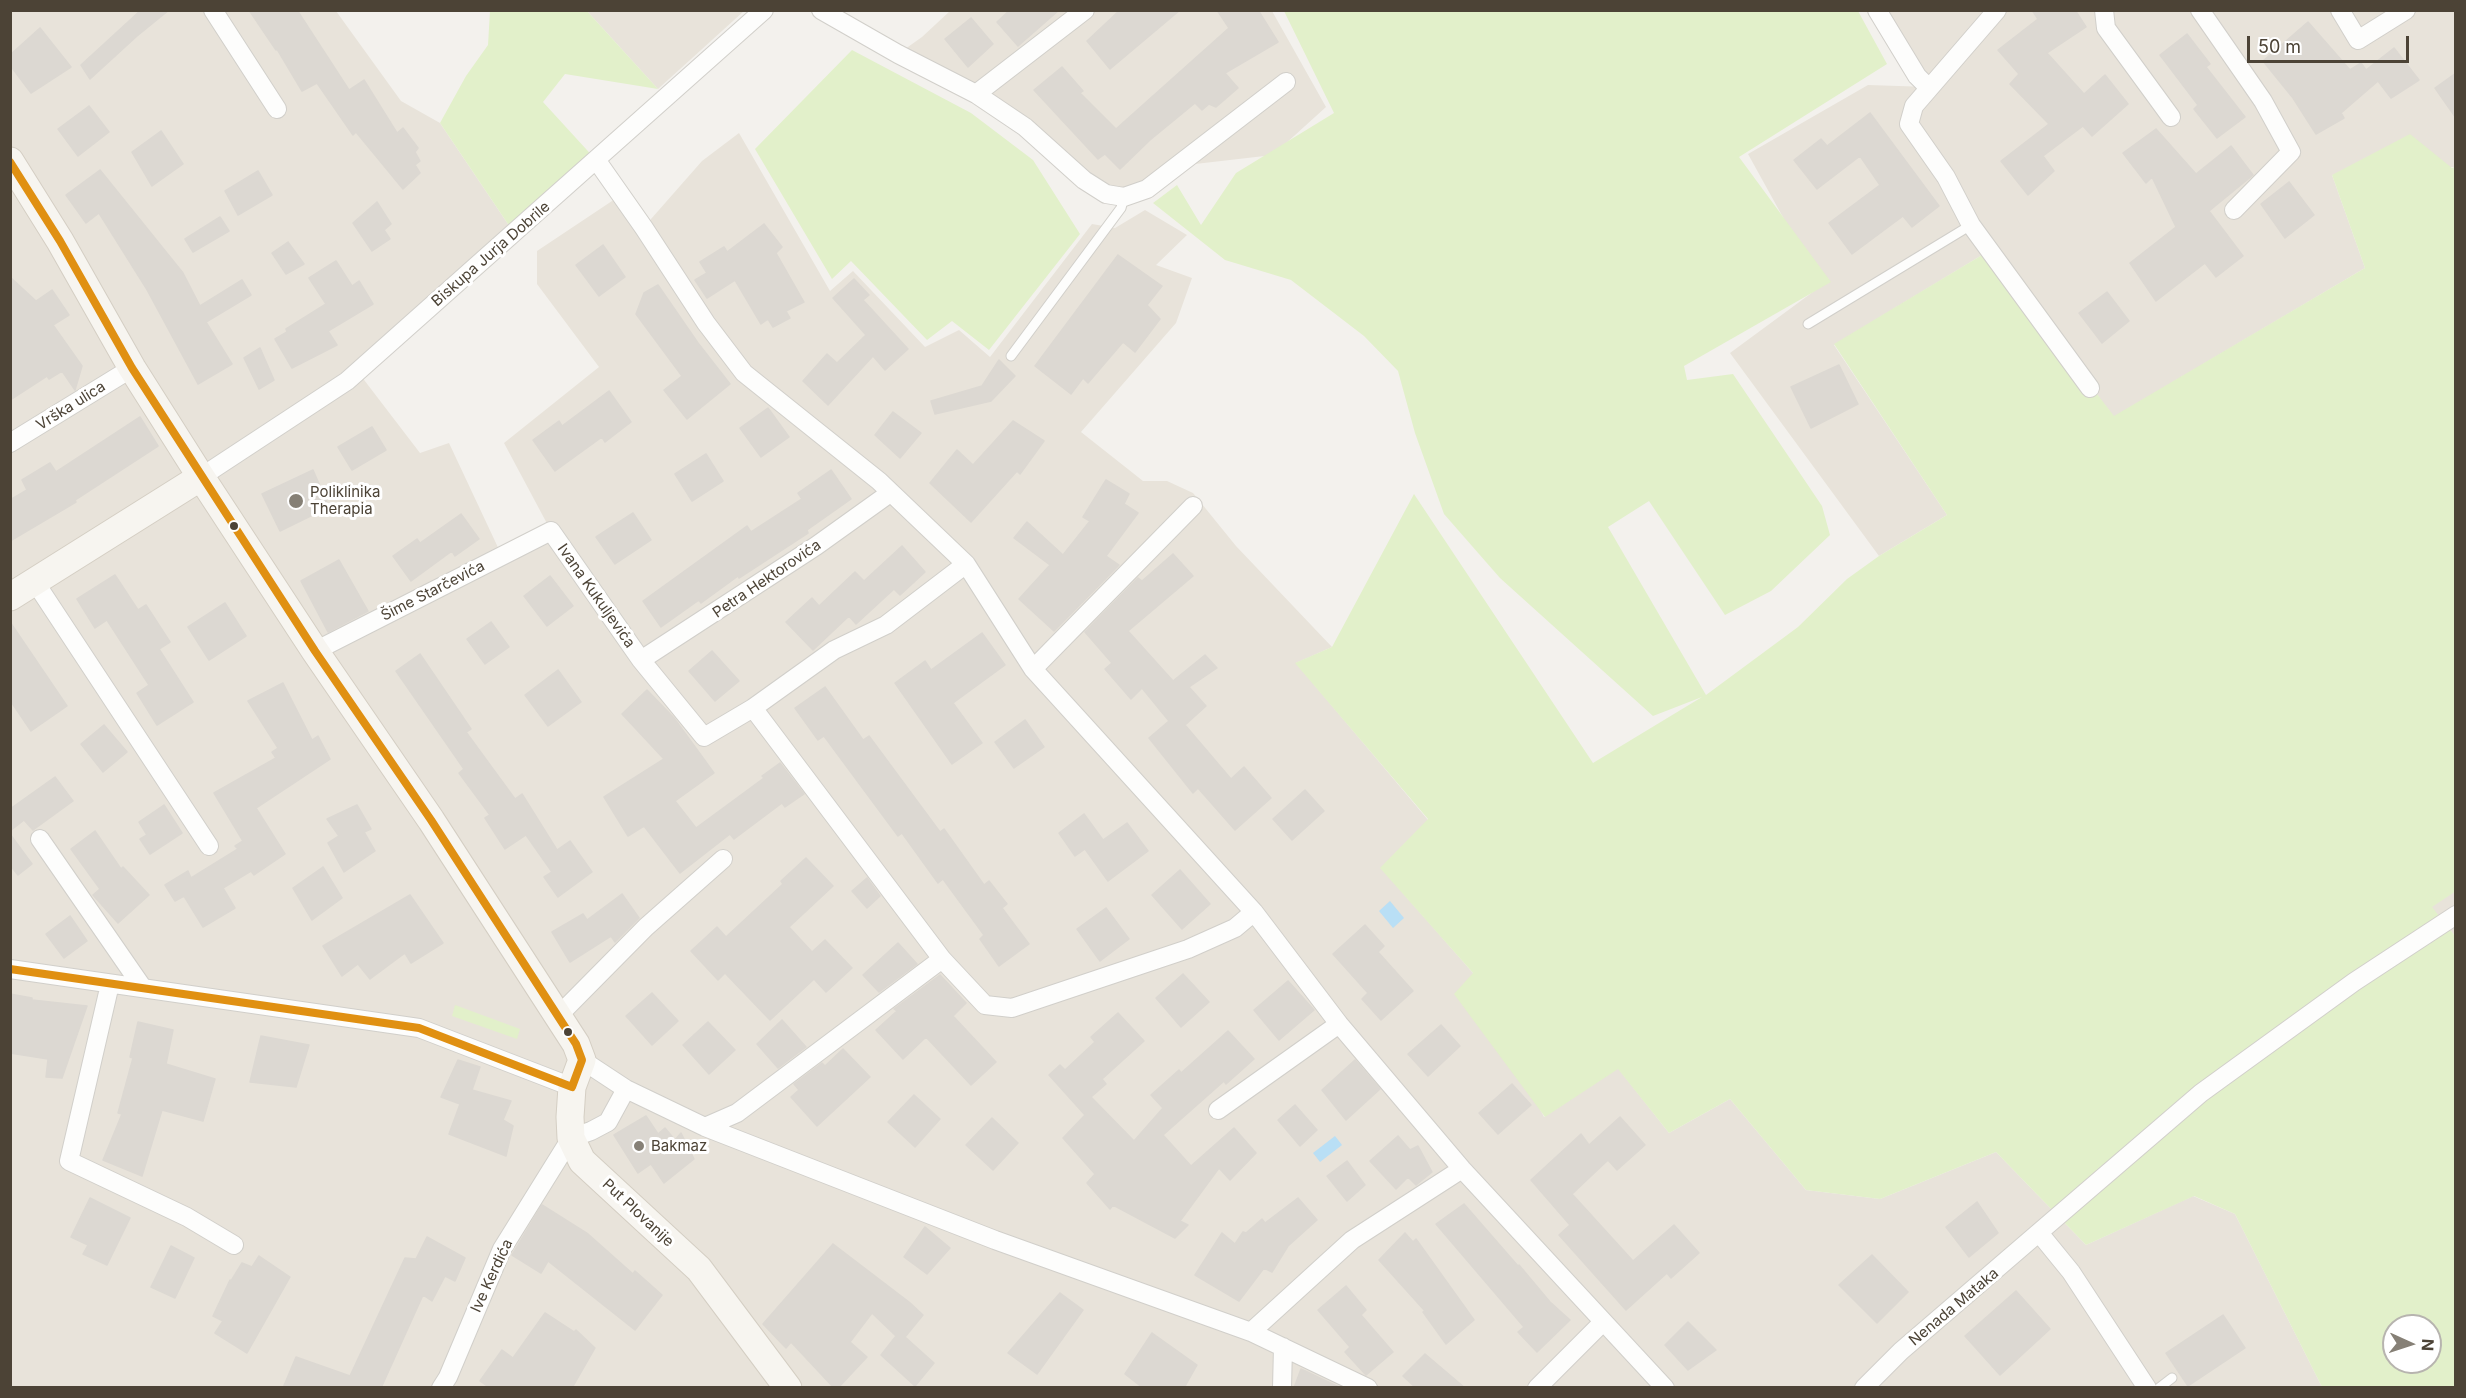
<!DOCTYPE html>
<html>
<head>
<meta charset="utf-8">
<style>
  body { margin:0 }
  #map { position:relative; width:2466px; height:1398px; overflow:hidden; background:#f3f1ed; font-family:Inter,sans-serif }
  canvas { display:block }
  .frame { position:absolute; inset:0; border:12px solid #4c4336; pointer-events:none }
  .north { position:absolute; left:2382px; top:1314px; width:60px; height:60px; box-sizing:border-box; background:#fff; border:2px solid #b7b4af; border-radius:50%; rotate:93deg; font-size:16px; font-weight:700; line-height:24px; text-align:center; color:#4c4336 }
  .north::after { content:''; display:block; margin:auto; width:21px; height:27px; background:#868076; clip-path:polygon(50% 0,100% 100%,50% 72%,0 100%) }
  .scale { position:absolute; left:2247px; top:36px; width:162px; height:27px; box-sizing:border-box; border:3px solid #4c4336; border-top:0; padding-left:8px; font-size:18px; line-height:21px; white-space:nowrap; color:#4c4336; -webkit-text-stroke:4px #fff; paint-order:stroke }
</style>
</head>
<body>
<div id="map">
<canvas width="2466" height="1398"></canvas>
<div class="frame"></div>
<div class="north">N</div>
<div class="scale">50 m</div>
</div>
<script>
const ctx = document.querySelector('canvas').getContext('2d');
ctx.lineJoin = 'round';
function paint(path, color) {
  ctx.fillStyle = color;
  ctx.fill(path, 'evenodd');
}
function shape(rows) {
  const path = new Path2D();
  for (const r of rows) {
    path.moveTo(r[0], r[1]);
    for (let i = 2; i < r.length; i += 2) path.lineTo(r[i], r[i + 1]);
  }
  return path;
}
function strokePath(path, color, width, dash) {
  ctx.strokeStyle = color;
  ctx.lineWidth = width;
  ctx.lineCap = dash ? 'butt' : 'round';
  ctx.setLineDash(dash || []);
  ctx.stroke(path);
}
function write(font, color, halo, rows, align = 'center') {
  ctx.font = font + ' Inter,sans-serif';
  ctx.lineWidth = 6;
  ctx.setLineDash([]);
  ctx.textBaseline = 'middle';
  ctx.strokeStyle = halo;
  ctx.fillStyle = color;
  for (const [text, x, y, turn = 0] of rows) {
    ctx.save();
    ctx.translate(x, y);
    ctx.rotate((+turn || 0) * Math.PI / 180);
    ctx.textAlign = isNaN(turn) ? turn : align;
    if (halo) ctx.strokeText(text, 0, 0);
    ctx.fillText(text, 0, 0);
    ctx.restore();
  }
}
paint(shape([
  [10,11,336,11,401,101,440,123,514,233,358,372,420,453,449,443,502,556,551,531,504,443,599,367,537,284,537,251,618,197,644,227,702,161,739,133,830,291,853,271,925,347,959,330,990,357,1092,224,1115,228,1145,210,1187,235,1156,265,1192,278,1176,323,1081,432,1143,481,1167,481,1193,493,1236,546,1332,647,1296,663,1428,820,1381,868,1473,973,1544,1117,1618,1068,1669,1133,1730,1099,1806,1190,1880,1199,1996,1152,2086,1245,2193,1196,2235,1214,2322,1387,11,1387],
  [587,11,744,11,658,89],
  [950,11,1272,11,1326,107,1273,155,1178,166,1147,189,1106,194,1025,127,898,54,922,37],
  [1877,11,2455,11,2455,167,2332,175,2365,268,2114,417,1987,252,1834,345,1947,515,1879,556,1730,353,1821,286,1748,154,1868,85,1929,87],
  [2455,891,2455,936,2431,907]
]), '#e8e3da');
paint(shape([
  [490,11,587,11,658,89,565,74,543,102,597,161,514,233,440,123,466,76,488,45],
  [1284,11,1858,11,1887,64,1739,157,1831,282,1684,366,1687,380,1733,374,1822,506,1830,535,1771,591,1725,615,1649,501,1608,527,1706,695,1798,627,1847,579,1879,556,1947,515,1834,344,1987,252,2114,416,2365,268,2332,175,2410,134,2452,168,2455,167,2456,891,2432,907,2455,936,2455,1387,2322,1387,2235,1214,2194,1196,2086,1245,1996,1152,1880,1199,1806,1190,1730,1099,1669,1133,1618,1069,1545,1117,1454,994,1473,973,1380,868,1428,819,1295,663,1332,647,1414,494,1593,763,1702,697,1653,716,1500,578,1444,514,1415,433,1398,371,1364,336,1291,280,1225,260,1153,203,1177,185,1201,225,1236,173,1334,113],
  [2394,1326,2430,1326,2430,1362,2394,1362],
  [852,50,971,113,1033,160,1080,234,989,350,952,321,927,340,851,261,832,279,755,149],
  [455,1005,520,1029,517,1039,452,1016]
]), '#e2f0ca');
paint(shape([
  [1390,901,1404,918,1393,928,1379,911],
  [1335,1136,1342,1145,1320,1162,1313,1153]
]), '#b9dff5');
const building = shape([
  [141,10,169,10,137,36,90,79,81,65,141,10],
  [249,10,297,10,349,90,364,80,397,133,403,128,418,148,415,152,420,161,415,165,420,173,403,189,356,132,353,135,317,83,302,91,277,49,276,50,249,10],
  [1010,10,1059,10,1018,46,997,22,1010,10],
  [1120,10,1180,10,1110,69,1087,41,1120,10],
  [1217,10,1258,10,1278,42,1225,73,1238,88,1216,107,1209,104,1202,110,1195,103,1150,140,1120,169,1105,154,1098,159,1034,90,1062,67,1083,91,1080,93,1116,129,1229,28,1217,10],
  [2032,10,2075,10,2086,27,2047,53,2084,94,2105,75,2128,104,2092,136,2083,126,2043,156,2054,171,2028,195,2001,161,2049,124,2010,84,2019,74,1998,50,2038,19,2032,10],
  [971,18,993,44,968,67,945,39,971,18],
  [2308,22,2350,70,2361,63,2366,70,2394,48,2419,80,2391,98,2378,81,2341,113,2344,118,2316,134,2293,98,2263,61,2308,22],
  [40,28,71,67,31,93,10,65,10,55,40,28],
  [2187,34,2210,64,2206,67,2245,117,2217,138,2194,109,2198,105,2160,55,2187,34],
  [2456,73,2456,118,2435,88,2456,73],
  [89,106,109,132,78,156,58,129,89,106],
  [1870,113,1939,206,1912,227,1903,216,1852,254,1829,223,1880,185,1860,156,1817,189,1794,160,1821,139,1827,146,1870,113],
  [2156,129,2196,174,2231,146,2253,175,2209,211,2243,256,2216,277,2205,263,2156,301,2130,263,2176,227,2152,177,2146,183,2123,153,2156,129],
  [161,131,183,164,152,186,132,152,161,131],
  [100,170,183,273,200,306,242,280,251,295,206,322,232,364,198,384,146,288,99,213,86,223,66,195,100,170],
  [258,171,272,195,238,215,225,191,258,171],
  [2289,182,2314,215,2285,238,2261,204,2289,182],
  [377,202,391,224,384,230,390,239,372,251,353,223,377,202],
  [220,217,229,231,193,252,185,239,220,217],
  [764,224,782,247,776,253,804,302,786,311,790,318,773,327,768,319,761,324,735,280,707,298,695,280,707,273,700,262,724,247,727,252,764,224],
  [288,242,304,264,286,274,272,253,288,242],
  [603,245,625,277,599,296,576,265,603,245],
  [1118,255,1162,286,1147,305,1160,319,1135,352,1123,342,1088,383,1083,378,1071,394,1035,366,1118,255],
  [336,261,352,286,359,281,373,304,328,331,337,345,292,368,275,339,287,332,286,329,326,304,309,278,336,261],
  [10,277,36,301,52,290,69,315,53,325,82,366,75,390,62,371,49,379,47,376,10,400,10,277],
  [854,279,869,295,863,300,908,349,885,370,873,356,828,405,803,381,827,354,837,363,866,335,833,298,854,279],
  [658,285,698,343,730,384,687,419,664,390,682,376,636,314,644,293,658,285],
  [2107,292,2129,321,2102,343,2079,313,2107,292],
  [260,348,274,380,259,389,244,358,260,348],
  [999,360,1015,376,991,401,935,414,931,401,982,386,999,360],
  [1839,365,1858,404,1811,428,1791,387,1839,365],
  [609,391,631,422,605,442,602,437,555,471,533,440,559,421,562,426,609,391],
  [768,408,789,437,761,457,740,428,768,408],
  [893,412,921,433,900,458,875,435,893,412],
  [140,417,158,446,75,500,76,502,10,541,10,500,27,490,22,480,50,463,56,472,140,417],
  [1013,421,1044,441,1020,474,1017,471,971,522,930,483,957,450,973,465,1013,421],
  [372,427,386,450,352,470,338,447,372,427],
  [706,454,723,481,692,501,675,474,706,454],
  [313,470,329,507,280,531,262,494,313,470],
  [831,470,851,499,807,530,808,533,739,578,738,576,701,603,699,600,661,627,643,601,747,526,751,532,802,499,798,493,831,470],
  [1106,480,1129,494,1124,504,1138,513,1106,556,1119,565,1054,631,1019,599,1050,565,1014,538,1027,522,1063,555,1090,521,1083,517,1106,480],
  [633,513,651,540,615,564,596,537,633,513],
  [461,514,479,539,455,556,452,551,411,581,393,556,417,539,420,543,461,514],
  [902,546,925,572,900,595,894,589,856,624,849,616,813,650,786,622,812,598,819,606,855,572,864,581,902,546],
  [1173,554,1193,576,1128,631,1173,681,1205,655,1217,668,1189,687,1206,706,1185,725,1231,779,1244,767,1271,798,1235,830,1198,788,1193,793,1149,738,1169,721,1142,688,1131,699,1105,669,1112,663,1085,632,1138,578,1142,581,1173,554],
  [339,560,368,611,328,632,301,581,339,560],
  [115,575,138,610,146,605,170,642,159,649,193,702,157,725,137,693,149,685,107,620,95,628,77,599,115,575],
  [550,576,573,606,547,626,524,596,550,576],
  [225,603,246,636,209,660,188,627,225,603],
  [10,622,67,706,31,731,10,700,10,622],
  [491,622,509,647,485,664,467,639,491,622],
  [982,633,1005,665,953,703,982,743,952,764,895,683,925,661,931,670,982,633],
  [712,651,739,681,715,701,689,671,712,651],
  [420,654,471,729,466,732,515,799,522,794,557,850,570,841,592,872,558,897,544,877,552,872,526,835,505,849,485,818,490,815,459,773,464,769,396,671,420,654],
  [558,670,581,702,548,726,525,695,558,670],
  [283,683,312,740,318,736,330,759,256,808,285,854,254,875,251,871,223,888,235,908,203,927,184,896,175,901,165,885,188,871,191,878,238,849,235,846,243,841,214,793,276,758,272,752,278,748,248,701,283,683],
  [825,687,863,740,869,736,940,832,944,829,984,885,989,881,1007,904,1002,908,1029,944,999,966,980,939,984,935,943,879,938,883,902,833,898,836,824,736,818,740,795,708,825,687],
  [647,690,674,718,714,773,675,801,696,828,764,778,762,776,780,763,804,794,785,807,782,803,734,839,730,834,680,873,644,826,628,836,604,797,664,759,622,714,647,690],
  [1025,720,1044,747,1014,768,995,742,1025,720],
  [104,725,127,752,103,772,81,744,104,725],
  [55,777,73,801,33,830,24,820,10,831,10,809,55,777],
  [1305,790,1324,811,1292,840,1273,819,1305,790],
  [164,805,182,833,150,854,140,839,147,835,139,822,164,805],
  [357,805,371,829,364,832,375,851,344,872,328,843,339,836,327,819,357,805],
  [1084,814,1103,840,1127,823,1148,851,1108,881,1085,849,1075,856,1059,833,1084,814],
  [95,831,121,869,123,867,149,895,118,923,93,895,100,889,71,849,95,831],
  [10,834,32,864,18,875,10,865,10,834],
  [806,858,833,886,789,927,812,952,825,940,852,968,826,992,814,979,770,1020,725,973,718,980,691,951,717,927,726,937,783,884,781,881,806,858],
  [323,867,342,898,312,920,293,888,323,867],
  [1180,870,1210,904,1182,929,1152,895,1180,870],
  [867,878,880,896,867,908,852,891,867,878],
  [622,894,639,918,615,942,611,936,570,962,552,932,583,914,587,920,622,894],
  [410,895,443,943,411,963,405,953,370,979,358,964,342,976,323,946,410,895],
  [1106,908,1129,939,1100,961,1077,929,1106,908],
  [70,916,87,941,64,958,46,934,70,916],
  [1365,925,1384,946,1378,952,1413,991,1381,1020,1362,999,1368,993,1333,954,1365,925],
  [898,943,917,964,879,992,863,975,898,943],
  [1183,974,1209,1002,1181,1027,1156,998,1183,974],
  [940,975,966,1003,953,1016,996,1062,971,1085,926,1037,903,1059,876,1030,897,1011,894,1009,940,975],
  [1288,981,1314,1010,1279,1040,1254,1010,1288,981],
  [652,993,678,1021,652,1045,626,1016,652,993],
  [10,994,32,998,32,1000,87,1006,62,1078,46,1077,48,1059,10,1053,10,994],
  [1118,1013,1144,1041,1102,1079,1106,1084,1091,1097,1134,1141,1163,1108,1151,1095,1179,1070,1181,1073,1228,1031,1254,1059,1226,1084,1224,1081,1163,1135,1191,1166,1234,1128,1256,1153,1230,1180,1219,1168,1180,1221,1188,1225,1175,1238,1113,1205,1110,1209,1087,1183,1095,1174,1063,1138,1085,1115,1049,1075,1060,1065,1065,1070,1095,1042,1091,1037,1118,1013],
  [782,1020,806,1047,778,1068,757,1044,782,1020],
  [138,1022,173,1030,166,1064,215,1079,203,1121,162,1110,142,1176,103,1160,122,1114,118,1113,133,1058,130,1057,138,1022],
  [708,1022,735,1050,709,1074,683,1045,708,1022],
  [1441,1025,1460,1046,1428,1076,1408,1054,1441,1025],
  [261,1036,309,1045,296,1087,250,1082,261,1036],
  [843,1049,870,1077,817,1126,791,1097,799,1090,794,1084,822,1063,825,1066,843,1049],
  [458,1060,480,1067,472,1090,511,1101,503,1120,513,1126,506,1156,449,1134,460,1104,441,1097,458,1060],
  [1355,1060,1380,1089,1346,1120,1322,1090,1355,1060],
  [1512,1084,1531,1105,1498,1134,1479,1113,1512,1084],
  [914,1095,940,1119,915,1147,888,1122,914,1095],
  [1295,1105,1317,1130,1300,1146,1278,1120,1295,1105],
  [646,1116,658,1134,665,1128,675,1140,681,1133,694,1159,664,1183,651,1164,638,1173,614,1135,646,1116],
  [1620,1117,1645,1145,1617,1170,1608,1160,1572,1194,1633,1261,1674,1225,1699,1253,1671,1278,1667,1273,1626,1310,1559,1235,1570,1225,1531,1180,1581,1134,1589,1145,1620,1117],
  [992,1118,1018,1143,993,1170,966,1145,992,1118],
  [1398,1136,1410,1150,1418,1146,1432,1172,1416,1185,1408,1177,1396,1189,1370,1161,1398,1136],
  [1347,1161,1365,1185,1347,1201,1327,1176,1347,1161],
  [90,1198,130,1218,107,1265,83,1254,88,1245,71,1237,90,1198],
  [1298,1198,1317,1220,1288,1246,1272,1272,1264,1268,1239,1301,1195,1275,1222,1233,1235,1244,1243,1232,1246,1233,1262,1219,1265,1223,1298,1198],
  [1977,1202,1998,1233,1969,1257,1946,1227,1977,1202],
  [1464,1204,1518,1266,1519,1265,1550,1302,1570,1320,1537,1352,1518,1332,1524,1327,1436,1224,1464,1204],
  [542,1205,588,1234,633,1274,635,1271,662,1295,635,1330,548,1261,541,1273,512,1255,542,1205],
  [925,1227,950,1248,927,1274,904,1257,925,1227],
  [1405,1233,1413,1242,1416,1239,1474,1320,1446,1344,1423,1312,1425,1311,1379,1260,1405,1233],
  [427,1237,465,1258,455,1281,445,1276,432,1301,423,1295,381,1388,283,1388,296,1357,350,1376,405,1258,416,1259,427,1237],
  [833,1244,909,1302,923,1315,905,1337,934,1363,915,1386,881,1355,896,1336,872,1313,850,1342,867,1357,838,1388,834,1388,791,1342,786,1348,763,1324,833,1244],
  [171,1246,194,1258,175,1298,151,1287,171,1246],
  [1872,1255,1908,1292,1877,1323,1839,1285,1872,1255],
  [259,1256,290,1277,247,1353,215,1333,223,1321,213,1316,230,1280,231,1281,242,1263,252,1267,259,1256],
  [1346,1286,1366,1310,1361,1315,1393,1352,1366,1375,1345,1352,1350,1347,1318,1310,1346,1286],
  [2016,1291,2050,1329,2000,1375,1965,1336,2016,1291],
  [1060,1293,1083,1310,1037,1374,1008,1353,1060,1293],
  [545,1313,574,1332,576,1330,595,1348,572,1388,490,1388,480,1381,502,1350,513,1358,545,1313],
  [2223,1315,2245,1348,2188,1386,2166,1353,2223,1315],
  [1688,1322,1716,1350,1688,1370,1665,1345,1688,1322],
  [1152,1333,1197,1365,1184,1388,1143,1388,1125,1374,1152,1333],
  [1425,1354,1465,1388,1416,1388,1403,1376,1425,1354],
  [1301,1369,1341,1388,1294,1388,1301,1369]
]);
paint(building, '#dcd8d2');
strokePath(building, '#dcd8d2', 1.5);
const lane = shape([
  [1808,324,1971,225],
  [1011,356,1121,208,1124,197],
  [2159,1388,2172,1378]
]);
const street = shape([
  [213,10,277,109],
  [821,10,898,54,976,94,1025,127,1084,180,1106,194,1124,197,1147,189,1286,82],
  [1877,10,1917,76,1929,88],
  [1997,10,1914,106,1909,124,1946,177,1971,225,2090,388],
  [2104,10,2106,28,2171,117],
  [2200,10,2263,101,2291,152,2234,210],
  [2340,10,2358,40,2406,10],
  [976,94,1085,10],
  [597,161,644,228,706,323,744,373,879,481,966,564,1033,669,1254,912,1339,1024,1462,1169,1665,1388],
  [10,443,132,368],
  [201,477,347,381,764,10],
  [35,582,209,846],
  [315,651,551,531,641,660,704,737,753,708,834,650,886,625,966,564],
  [641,660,816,546,890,493],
  [1033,669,1193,506],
  [753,708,942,959,985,1005,1012,1008,1188,949,1235,928,1254,912],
  [40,839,143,988],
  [10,969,419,1028,572,1087],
  [110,984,69,1161,187,1217,234,1245],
  [557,1017,646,927,723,859],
  [582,1060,626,1089,705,1127,995,1240,1251,1332,1368,1388],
  [1218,1110,1339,1024],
  [705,1127,737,1113,942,959],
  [2040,1234,2071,1272,2147,1388],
  [1251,1332,1352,1240,1462,1169],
  [441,1388,448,1377,502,1249,571,1138,591,1131,608,1122,626,1089],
  [1282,1388,1283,1347],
  [1537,1388,1602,1323],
  [1864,1388,1901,1351,2201,1093,2354,982,2456,915]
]);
const secondary = shape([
  [10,161,60,241,132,368,201,477,315,651,431,820,576,1044,582,1060,572,1087,570,1117,571,1138,582,1161,699,1269,788,1388],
  [10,597,201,477]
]);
strokePath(lane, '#d1cfca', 11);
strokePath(street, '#d1cfca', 20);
strokePath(secondary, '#d4cec3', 29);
strokePath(lane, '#fdfdfc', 9);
strokePath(street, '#fdfdfc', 18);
strokePath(secondary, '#f7f5f0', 27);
strokePath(shape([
  [10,162,60,241,132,368,315,651,431,820,576,1044,582,1060,572,1087,419,1028,10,969]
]), '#e09012', 8);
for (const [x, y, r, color] of [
  [296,501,8,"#868076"],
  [234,526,5,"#4c4336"],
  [568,1032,5,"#4c4336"],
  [639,1146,6,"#868076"]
]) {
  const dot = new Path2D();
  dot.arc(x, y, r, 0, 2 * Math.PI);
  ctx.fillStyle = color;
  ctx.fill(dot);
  strokePath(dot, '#fff', 2);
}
write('15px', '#4c4336', '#fff', [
  ["Biskupa Jurja Dobrile",491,254,-41],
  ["Vrška ulica",71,406,-32],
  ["Petra Hektorovića",767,579,-34],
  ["Šime Starčevića",433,591,-27],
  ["Ivana Kukuljevića",596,596,55],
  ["Put Plovanije",638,1213,43],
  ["Ive Kerdića",492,1276,-65],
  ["Nenada Mataka",1954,1307,-40]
]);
write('15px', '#4c4336', '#fff', [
  ["Poliklinika",310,492],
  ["Therapia",310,509],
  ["Bakmaz",651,1146]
], 'left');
</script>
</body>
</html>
